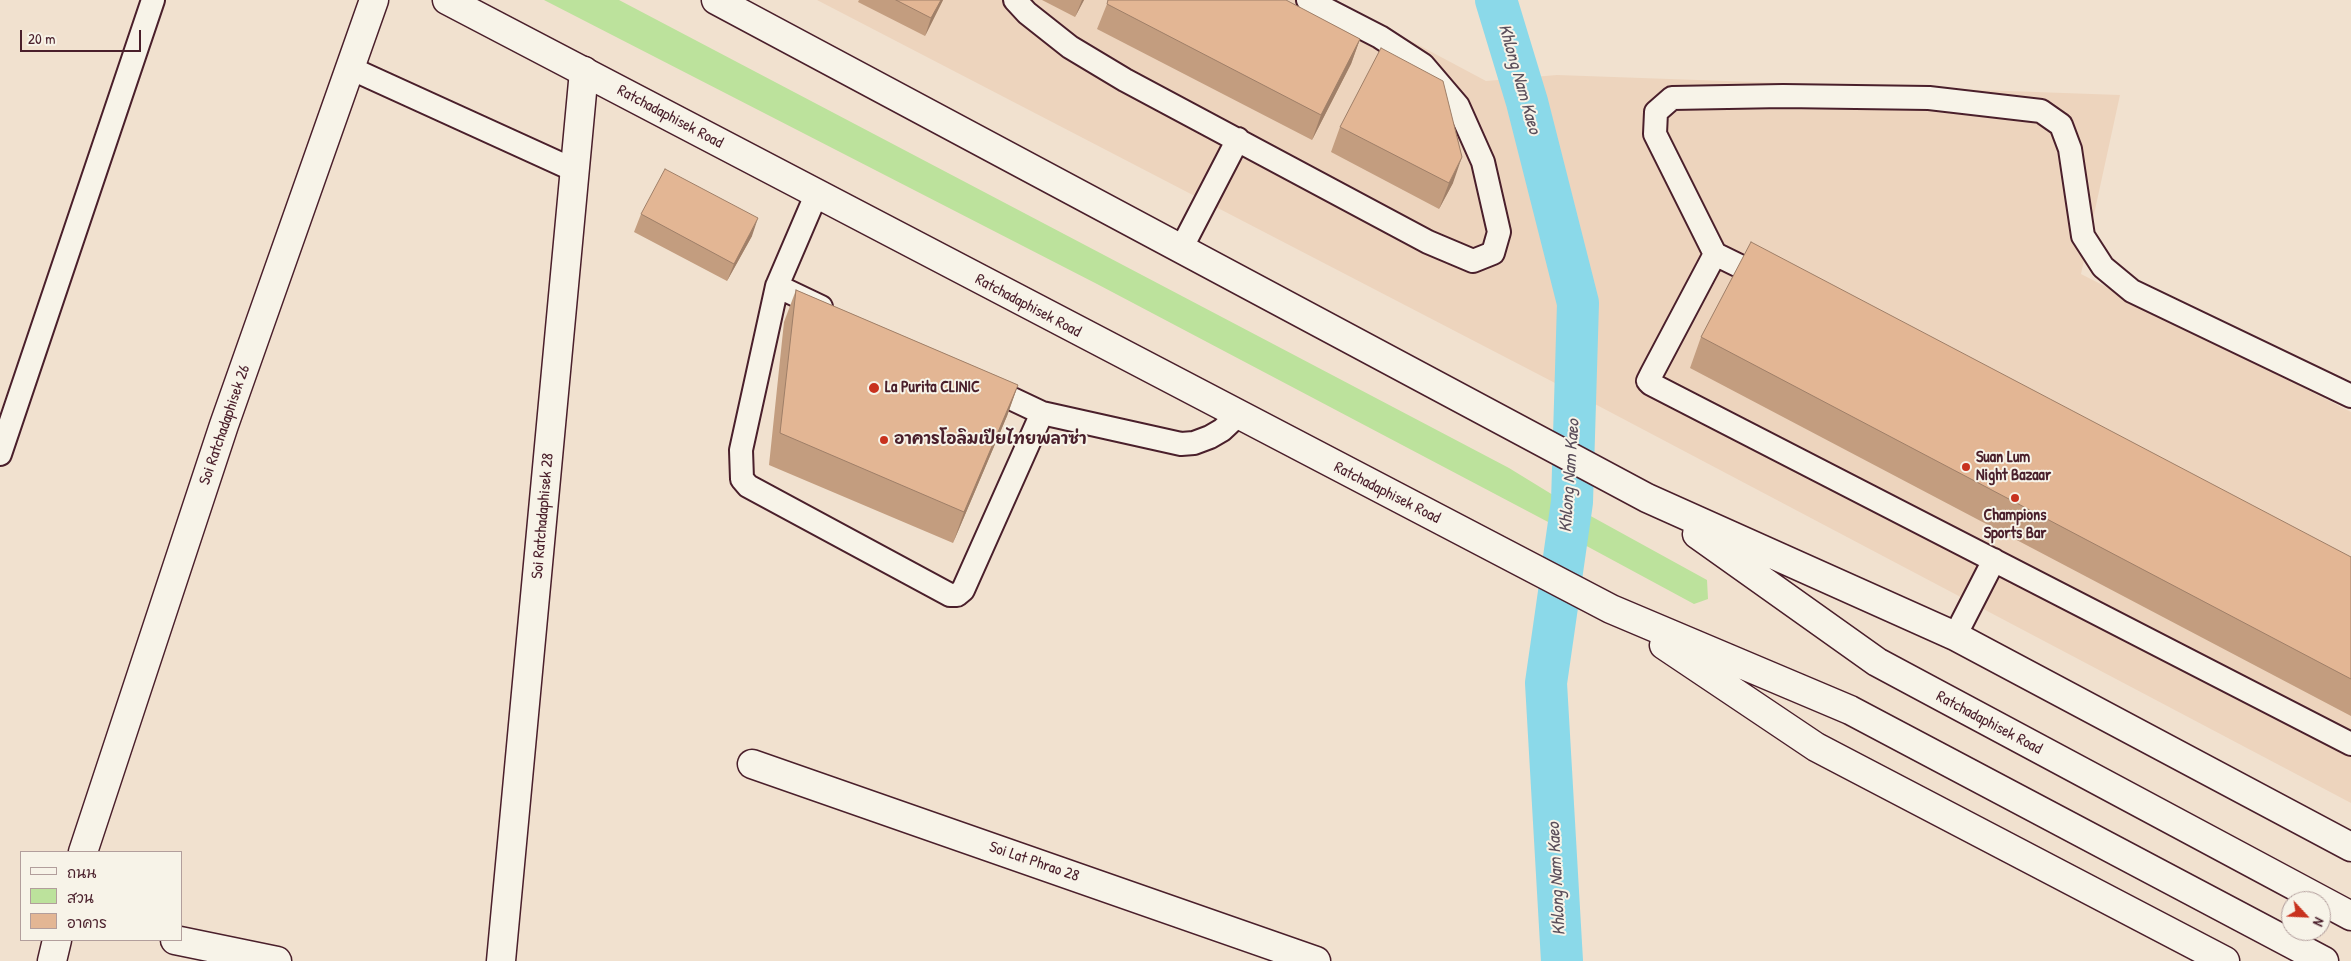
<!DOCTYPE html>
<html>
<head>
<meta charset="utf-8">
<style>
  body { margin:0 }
  #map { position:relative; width:2351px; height:961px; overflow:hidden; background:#f1e1cf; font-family:"Patrick Hand","Playpen Sans Thai",sans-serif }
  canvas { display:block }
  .legend { position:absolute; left:20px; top:851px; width:162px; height:90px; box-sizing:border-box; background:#f7f3e8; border:1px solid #b29e9c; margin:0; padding:6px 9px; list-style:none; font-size:15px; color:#4a1f2b }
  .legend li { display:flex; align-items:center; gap:10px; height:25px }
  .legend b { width:25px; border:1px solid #b29e9c }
  .north { position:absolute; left:2281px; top:891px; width:50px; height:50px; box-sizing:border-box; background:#f7f3e8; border:1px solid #b29e9c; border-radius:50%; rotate:115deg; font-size:14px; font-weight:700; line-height:20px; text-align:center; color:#4a1f2b }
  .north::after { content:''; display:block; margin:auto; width:18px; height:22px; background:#c8321e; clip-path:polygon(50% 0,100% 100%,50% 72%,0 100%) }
  .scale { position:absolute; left:20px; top:30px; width:121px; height:22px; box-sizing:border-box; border:2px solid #4a1f2b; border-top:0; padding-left:6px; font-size:15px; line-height:18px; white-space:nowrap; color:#4a1f2b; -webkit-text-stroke:4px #f7f3e8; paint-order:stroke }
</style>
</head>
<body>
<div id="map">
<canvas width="2351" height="961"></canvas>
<ul class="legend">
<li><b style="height:6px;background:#f7f3e8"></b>ถนน</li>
<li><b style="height:14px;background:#bce29c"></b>สวน</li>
<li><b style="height:14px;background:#e3b694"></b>อาคาร</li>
</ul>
<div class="north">N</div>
<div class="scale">20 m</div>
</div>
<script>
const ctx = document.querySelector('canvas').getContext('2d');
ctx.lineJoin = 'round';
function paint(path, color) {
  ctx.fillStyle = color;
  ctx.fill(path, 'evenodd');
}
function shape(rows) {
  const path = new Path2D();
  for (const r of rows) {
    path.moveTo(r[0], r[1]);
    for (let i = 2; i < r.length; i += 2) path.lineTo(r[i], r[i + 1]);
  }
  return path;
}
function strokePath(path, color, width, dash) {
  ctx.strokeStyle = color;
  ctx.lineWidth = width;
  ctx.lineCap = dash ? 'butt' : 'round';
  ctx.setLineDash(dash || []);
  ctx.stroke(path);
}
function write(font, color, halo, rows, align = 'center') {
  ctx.font = font + ' "Patrick Hand","Playpen Sans Thai",sans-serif';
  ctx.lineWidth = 4;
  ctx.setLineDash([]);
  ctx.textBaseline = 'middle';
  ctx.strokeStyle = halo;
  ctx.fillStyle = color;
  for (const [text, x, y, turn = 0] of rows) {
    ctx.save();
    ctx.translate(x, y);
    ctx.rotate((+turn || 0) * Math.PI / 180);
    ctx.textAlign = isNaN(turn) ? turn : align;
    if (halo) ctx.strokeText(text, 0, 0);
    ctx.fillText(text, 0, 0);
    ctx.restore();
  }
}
paint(shape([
  [817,0,1334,0,1486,81,1557,75,2120,95,2081,274,2351,412,2351,803,1557,384]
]), '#edd4bd');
paint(shape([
  [544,0,619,0,1509,468,1553,495,1550,523,1097,284],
  [1587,514,1707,580,1708,599,1694,604,1581,543]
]), '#bce29c');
strokePath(shape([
  [1496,0,1527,102,1578,303,1572,502,1546,683,1562,961]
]), '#8bd9e9', 42);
const service = shape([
  [1015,0,1027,13,1070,47,1125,80,1428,242,1473,261,1493,253,1499,232,1483,162,1458,106,1423,65,1380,37,1308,0],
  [350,68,574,170],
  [816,195,777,286,821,307],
  [1181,249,1238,139],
  [1715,254,1655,134,1656,112,1672,98,1783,96,1929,98,2041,111,2061,125,2070,149,2083,236,2103,267,2132,291,2351,396],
  [1766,279,1715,254,1652,373,1648,381,1651,384,2351,744],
  [777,286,741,450,742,479,748,486,950,595,957,595,963,590,1042,413,1181,444,1194,443,1210,437,1222,430,1238,415],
  [987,387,1042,413],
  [0,454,153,0],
  [1955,636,1994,560]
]);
const minor = shape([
  [752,764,1316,961],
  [83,852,224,425,374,0],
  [175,940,277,961],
  [52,961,57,940],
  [501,961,584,71]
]);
const primary = shape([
  [447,0,1611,609,1850,710,2324,961],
  [716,0,1647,498,1955,636,2351,847],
  [1697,534,1877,662,2351,916],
  [1664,645,1816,747,2225,961]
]);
strokePath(service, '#4a1f2b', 26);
strokePath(minor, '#4a1f2b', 31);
strokePath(primary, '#4a1f2b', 31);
strokePath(service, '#f7f3e8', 22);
strokePath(minor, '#f7f3e8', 28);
strokePath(primary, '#f7f3e8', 28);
paint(shape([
  [859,0,943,0,925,36,858,2],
  [1042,0,1084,0,1075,17],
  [1107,4,1360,39,1351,64,1312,140,1097,29],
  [1340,127,1453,183,1439,209,1331,152],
  [641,214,752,236,727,281,634,232],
  [796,290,1018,385,1007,416,953,543,769,465,784,322],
  [1701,337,2351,557,2351,716,1690,368]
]), '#c39d7f');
paint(shape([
  [941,0,943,0,925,36,931,18],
  [1082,0,1084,0,1075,17],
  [1360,39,1351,64,1312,140,1321,115],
  [1462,157,1453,183,1439,209,1449,183],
  [758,218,752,236,727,281,734,264],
  [1018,385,1007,416,953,543,964,512]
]), '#9f7f68');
const building = shape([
  [896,0,941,0,931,18,896,0],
  [1108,0,1286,0,1360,39,1321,115,1107,4,1108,0],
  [1381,48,1443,81,1462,157,1449,183,1340,127,1381,48],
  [665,169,758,218,734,264,641,214,665,169],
  [1751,242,2351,557,2351,679,1701,337,1751,242],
  [796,290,1018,385,964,512,780,433,796,290]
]);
paint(building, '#e3b694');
strokePath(building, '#9f7f68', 1);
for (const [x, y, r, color] of [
  [874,388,6,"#c8321e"],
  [884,440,5,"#c8321e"],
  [1966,467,5,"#c8321e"],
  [2015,498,5,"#c8321e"]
]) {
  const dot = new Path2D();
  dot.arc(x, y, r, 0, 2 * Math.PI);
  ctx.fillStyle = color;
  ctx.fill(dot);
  strokePath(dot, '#f7f3e8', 2);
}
write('16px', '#4a1f2b', '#f7f3e8', [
  ["Ratchadaphisek Road",670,117,28],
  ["Ratchadaphisek Road",1028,306,28],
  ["Soi Ratchadaphisek 26",225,425,-71],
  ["Ratchadaphisek Road",1387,493,27],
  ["Soi Ratchadaphisek 28",543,516,-85],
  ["Ratchadaphisek Road",1989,723,28],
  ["Soi Lat Phrao 28",1034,862,19]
]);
write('bold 16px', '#4a1f2b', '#f7f3e8', [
  ["La Purita CLINIC",885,388],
  ["อาคารโอลิมเปียไทยพลาซ่า",894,440],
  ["Suan Lum",1976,458],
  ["Night Bazaar",1976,476],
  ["Champions",2015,516,"center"],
  ["Sports Bar",2015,534,"center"]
], 'left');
write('italic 18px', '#5a4e5a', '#f7f3e8', [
  ["Khlong Nam Kaeo",1519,79,74],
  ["Khlong Nam Kaeo",1570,476,-86],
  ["Khlong Nam Kaeo",1557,879,-93]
]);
</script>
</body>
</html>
